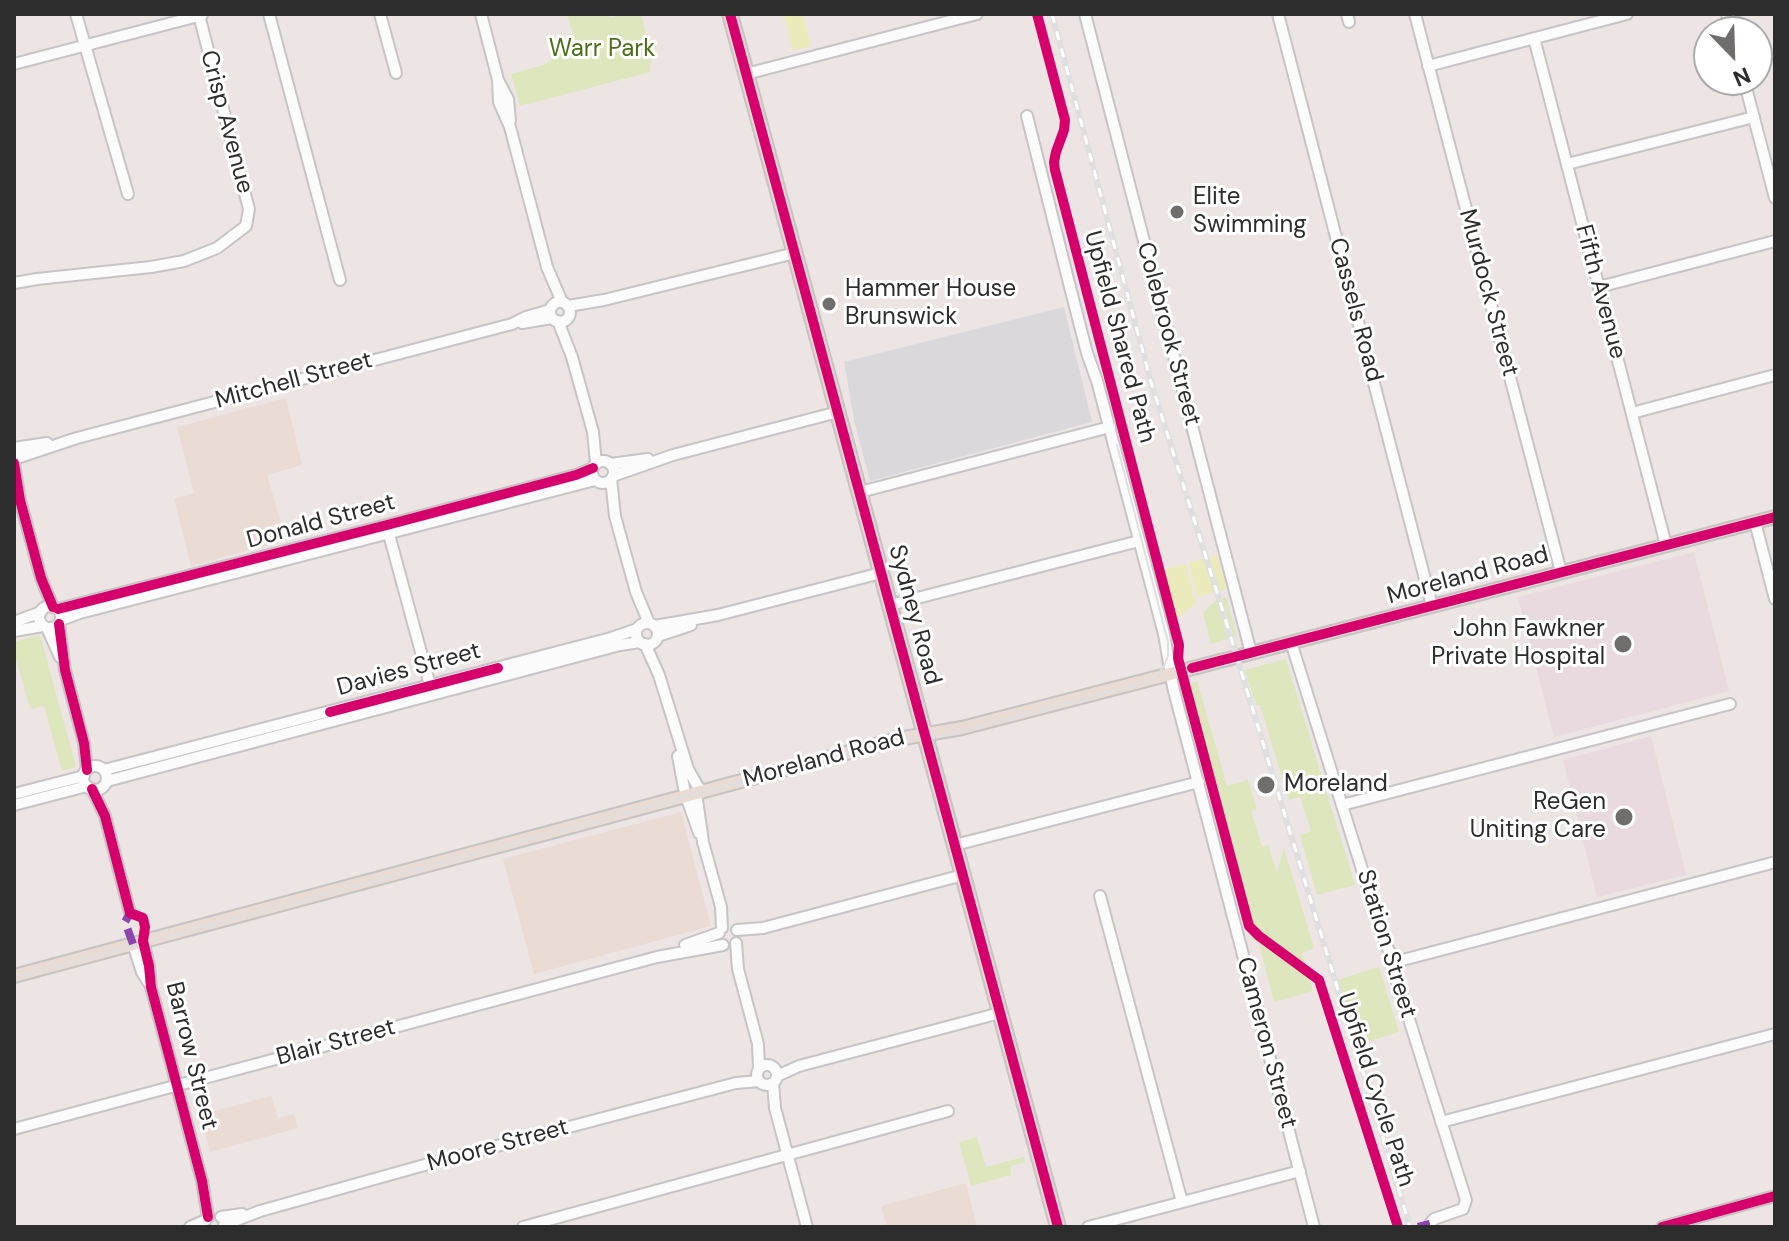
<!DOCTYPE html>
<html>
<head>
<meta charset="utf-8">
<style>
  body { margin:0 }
  #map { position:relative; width:1789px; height:1241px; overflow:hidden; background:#ece5e4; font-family:"DM Sans",sans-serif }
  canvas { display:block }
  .frame { position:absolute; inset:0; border:16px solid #2d2d2d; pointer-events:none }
  .north { position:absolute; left:1693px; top:16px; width:80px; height:80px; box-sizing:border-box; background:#fff; border:2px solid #ababab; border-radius:50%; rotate:157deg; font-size:22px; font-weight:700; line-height:32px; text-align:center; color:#2d2d2d }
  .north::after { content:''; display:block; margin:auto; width:28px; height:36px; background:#706d6d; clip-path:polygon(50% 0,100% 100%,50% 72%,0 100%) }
</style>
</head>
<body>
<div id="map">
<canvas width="1789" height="1241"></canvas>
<div class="frame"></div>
<div class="north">N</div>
</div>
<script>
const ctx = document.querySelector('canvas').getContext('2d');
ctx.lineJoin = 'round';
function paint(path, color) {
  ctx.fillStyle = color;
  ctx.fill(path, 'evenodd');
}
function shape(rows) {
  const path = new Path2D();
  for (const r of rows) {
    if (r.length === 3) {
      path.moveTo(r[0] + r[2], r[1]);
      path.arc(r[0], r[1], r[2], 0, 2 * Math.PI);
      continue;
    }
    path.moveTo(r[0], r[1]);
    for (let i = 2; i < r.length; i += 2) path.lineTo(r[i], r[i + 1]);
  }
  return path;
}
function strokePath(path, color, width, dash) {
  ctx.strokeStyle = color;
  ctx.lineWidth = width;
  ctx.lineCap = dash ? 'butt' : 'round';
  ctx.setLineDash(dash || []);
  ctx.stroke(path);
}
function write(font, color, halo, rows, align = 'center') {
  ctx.font = font + ' "DM Sans",sans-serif';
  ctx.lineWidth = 6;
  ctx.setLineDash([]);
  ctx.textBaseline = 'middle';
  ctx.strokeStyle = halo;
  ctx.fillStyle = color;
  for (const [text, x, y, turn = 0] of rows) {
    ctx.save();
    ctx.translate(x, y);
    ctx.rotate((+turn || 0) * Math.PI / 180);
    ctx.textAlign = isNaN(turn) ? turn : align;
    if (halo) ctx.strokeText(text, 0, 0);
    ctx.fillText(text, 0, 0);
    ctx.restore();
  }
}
paint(shape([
  [1064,307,1092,422,870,481,854,420,844,362]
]), '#dad8db');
paint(shape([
  [286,398,302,465,267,475,286,540,191,566,174,499,194,493,177,427],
  [681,812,711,926,534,974,503,859],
  [271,1096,278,1118,294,1114,298,1128,210,1152,200,1115],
  [966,1183,977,1227,887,1227,881,1206]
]), '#ebdbd5');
paint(shape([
  [1694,552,1729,691,1554,737,1518,597],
  [1651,736,1686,875,1597,897,1563,760]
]), '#e9dadf');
paint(shape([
  [567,14,608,14,610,18,626,14,641,14,651,56,650,72,520,106,511,74,544,65,559,53,573,35],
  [1226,597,1237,636,1211,644,1203,613,1216,600],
  [40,635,76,767,62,771,44,706,30,709,14,652,14,642],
  [1286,659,1355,885,1317,895,1300,835,1311,831,1300,797,1289,800,1260,705,1256,705,1245,670],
  [1197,681,1227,786,1248,780,1257,809,1251,811,1262,847,1268,845,1277,873,1284,848,1314,948,1302,953,1313,991,1274,1002,1259,944,1251,938,1205,763,1187,685],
  [1379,967,1399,1032,1358,1045,1337,980],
  [977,1137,986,1167,1024,1157,1025,1162,1011,1166,1011,1175,971,1186,959,1142]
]), '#dde6bc');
paint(shape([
  [783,14,803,14,811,46,793,51],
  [1217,555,1227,589,1198,597,1188,563],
  [1186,564,1196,603,1176,620,1162,570]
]), '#eaeaba');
const minor = shape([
  [76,14,128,194],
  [269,14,340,280],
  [380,14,396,73],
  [481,14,498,80,499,102,510,127,547,267,562,302],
  [1085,14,1251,653],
  [1278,14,1432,606],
  [1347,14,1349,22],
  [1415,14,1561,572],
  [1727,14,1732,32],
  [1534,38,1666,545],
  [14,64,202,15],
  [1428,66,1627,14],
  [746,74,977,14],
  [498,80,508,99,510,121],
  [1744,80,1775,198],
  [1027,116,1071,291,1087,353,1097,381,1164,634,1173,687,1314,1227],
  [1567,164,1754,117],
  [14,283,37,279,151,267,184,261,217,248,246,226,249,209,246,198,199,15],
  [1599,287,1775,241],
  [560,312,10],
  [568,306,604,300,795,253],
  [558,321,572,357,593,432,596,463],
  [522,323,552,318],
  [1632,413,1775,375],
  [14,448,47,443],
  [17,458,77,438,512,324,526,317,550,310],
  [603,472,11],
  [14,463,20,500,41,578,53,607],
  [610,464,648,459],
  [613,476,673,455,838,412],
  [611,479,615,516,636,592,649,623],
  [860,492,1110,427],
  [1755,522,1775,599],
  [387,527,431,689],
  [890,605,1139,541],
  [50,617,11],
  [58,609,387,525,576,475,593,468],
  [61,620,80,613,595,480],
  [14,622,41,612],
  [647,634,11],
  [59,624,65,670,84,743,87,770],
  [655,626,718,615,881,573],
  [47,628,60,657],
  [14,631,43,626],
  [658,636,691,625],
  [1291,642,1385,943,1395,962,1396,978,1466,1200,1463,1209,1434,1219,1430,1224,1430,1227],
  [645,644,659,675,688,769,698,787,703,791],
  [678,756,685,793,699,833],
  [95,778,12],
  [104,770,611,638,637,629],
  [107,781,620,645,640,642],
  [92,789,105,816,130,913],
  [696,793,703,842,721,907,722,928],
  [14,794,84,776],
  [14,805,87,786],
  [1342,805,1730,704],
  [955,845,1199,782],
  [1100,896,1182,1202],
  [737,930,763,928,963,875],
  [143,941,149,966,151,987,202,1181,208,1217],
  [736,943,738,969,758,1044,759,1068],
  [133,944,142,972,148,982],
  [685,945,719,933],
  [1395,962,1772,863],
  [767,1075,10],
  [777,1076,799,1066,1000,1013],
  [773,1083,775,1108,807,1227],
  [1441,1122,1775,1034],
  [14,1129,657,957,723,945],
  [221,1217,242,1214],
  [224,1225,260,1211,421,1166,736,1083,759,1081],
  [190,1227,206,1220],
  [523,1227,948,1111],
  [1088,1227,1300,1171],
  [1662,1227,1775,1196]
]);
const major = shape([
  [14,976,898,739,962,728,1775,517]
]);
const highway = shape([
  [730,14,1058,1227]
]);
strokePath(minor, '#c6c4c5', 14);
strokePath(major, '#c6c3c3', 16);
strokePath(highway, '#c6c3c3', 18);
strokePath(minor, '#fcfbfb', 10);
strokePath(major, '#e9dcd5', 12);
strokePath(highway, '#ead7d5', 14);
strokePath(shape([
  [733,14,1060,1227],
  [14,978,834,757,906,739,943,736,1148,682,1157,675,1164,666,1168,656,1168,642,1117,445]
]), '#dfdfe1', 2);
const rail = shape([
  [1052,14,1151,382,1225,618,1410,1227]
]);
strokePath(rail, '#dfdfe1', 6);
strokePath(rail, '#fff', 3, [9]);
strokePath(shape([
  [133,944,125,922,130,913,135,915],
  [1418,1227,1430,1224]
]), '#8e44ad', 8, [16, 8]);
strokePath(shape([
  [730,14,1058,1227],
  [1037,14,1065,120,1064,130,1056,152,1054,162,1055,170,1179,645,1178,658,1249,926,1259,936,1319,980,1398,1227],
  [14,463,20,500,41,578,53,607],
  [58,609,387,525,576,475,593,468],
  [59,624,65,670,84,743,87,770],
  [1192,668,1775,517],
  [330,712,498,668],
  [92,789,105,816,130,913],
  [130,913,143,918,145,927,143,941,149,966,151,987,202,1181,208,1217],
  [1662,1227,1775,1196]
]), '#d6006c', 10);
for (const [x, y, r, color] of [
  [1177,212,8,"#706d6d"],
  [829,304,8,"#706d6d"],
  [1623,644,10,"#706d6d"],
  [1266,785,10,"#706d6d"],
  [1624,817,10,"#706d6d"]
]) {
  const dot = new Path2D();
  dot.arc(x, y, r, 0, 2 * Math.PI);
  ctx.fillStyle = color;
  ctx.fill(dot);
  strokePath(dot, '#fff', 3);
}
write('24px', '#496f19', '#fff', [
  ["Warr Park",602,50]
]);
write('24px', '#2d2d2d', '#fff', [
  ["Crisp Avenue",226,122,75],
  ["Fifth Avenue",1600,292,75],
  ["Murdock Street",1488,293,75],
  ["Cassels Road",1355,310,75],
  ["Colebrook Street",1168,334,75],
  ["Upfield Shared Path",1119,337,75],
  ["Mitchell Street",294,381,-15],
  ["Donald Street",321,522,-15],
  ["Moreland Road",1468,576,-15],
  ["Sydney Road",914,615,75],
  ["Davies Street",409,670,-15],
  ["Moreland Road",824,759,-15],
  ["Station Street",1386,944,73],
  ["Blair Street",336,1043,-15],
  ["Cameron Street",1266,1043,75],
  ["Barrow Street",191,1056,76],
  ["Upfield Cycle Path",1375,1090,72],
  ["Moore Street",498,1146,-15]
]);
write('24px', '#2d2d2d', '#fff', [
  ["Elite",1193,198],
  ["Swimming",1193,226],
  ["Hammer House",845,290],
  ["Brunswick",845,318],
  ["John Fawkner",1605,630,"right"],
  ["Private Hospital",1605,658,"right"],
  ["Moreland",1284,785],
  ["ReGen",1606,803,"right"],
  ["Uniting Care",1606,831,"right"]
], 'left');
</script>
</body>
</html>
